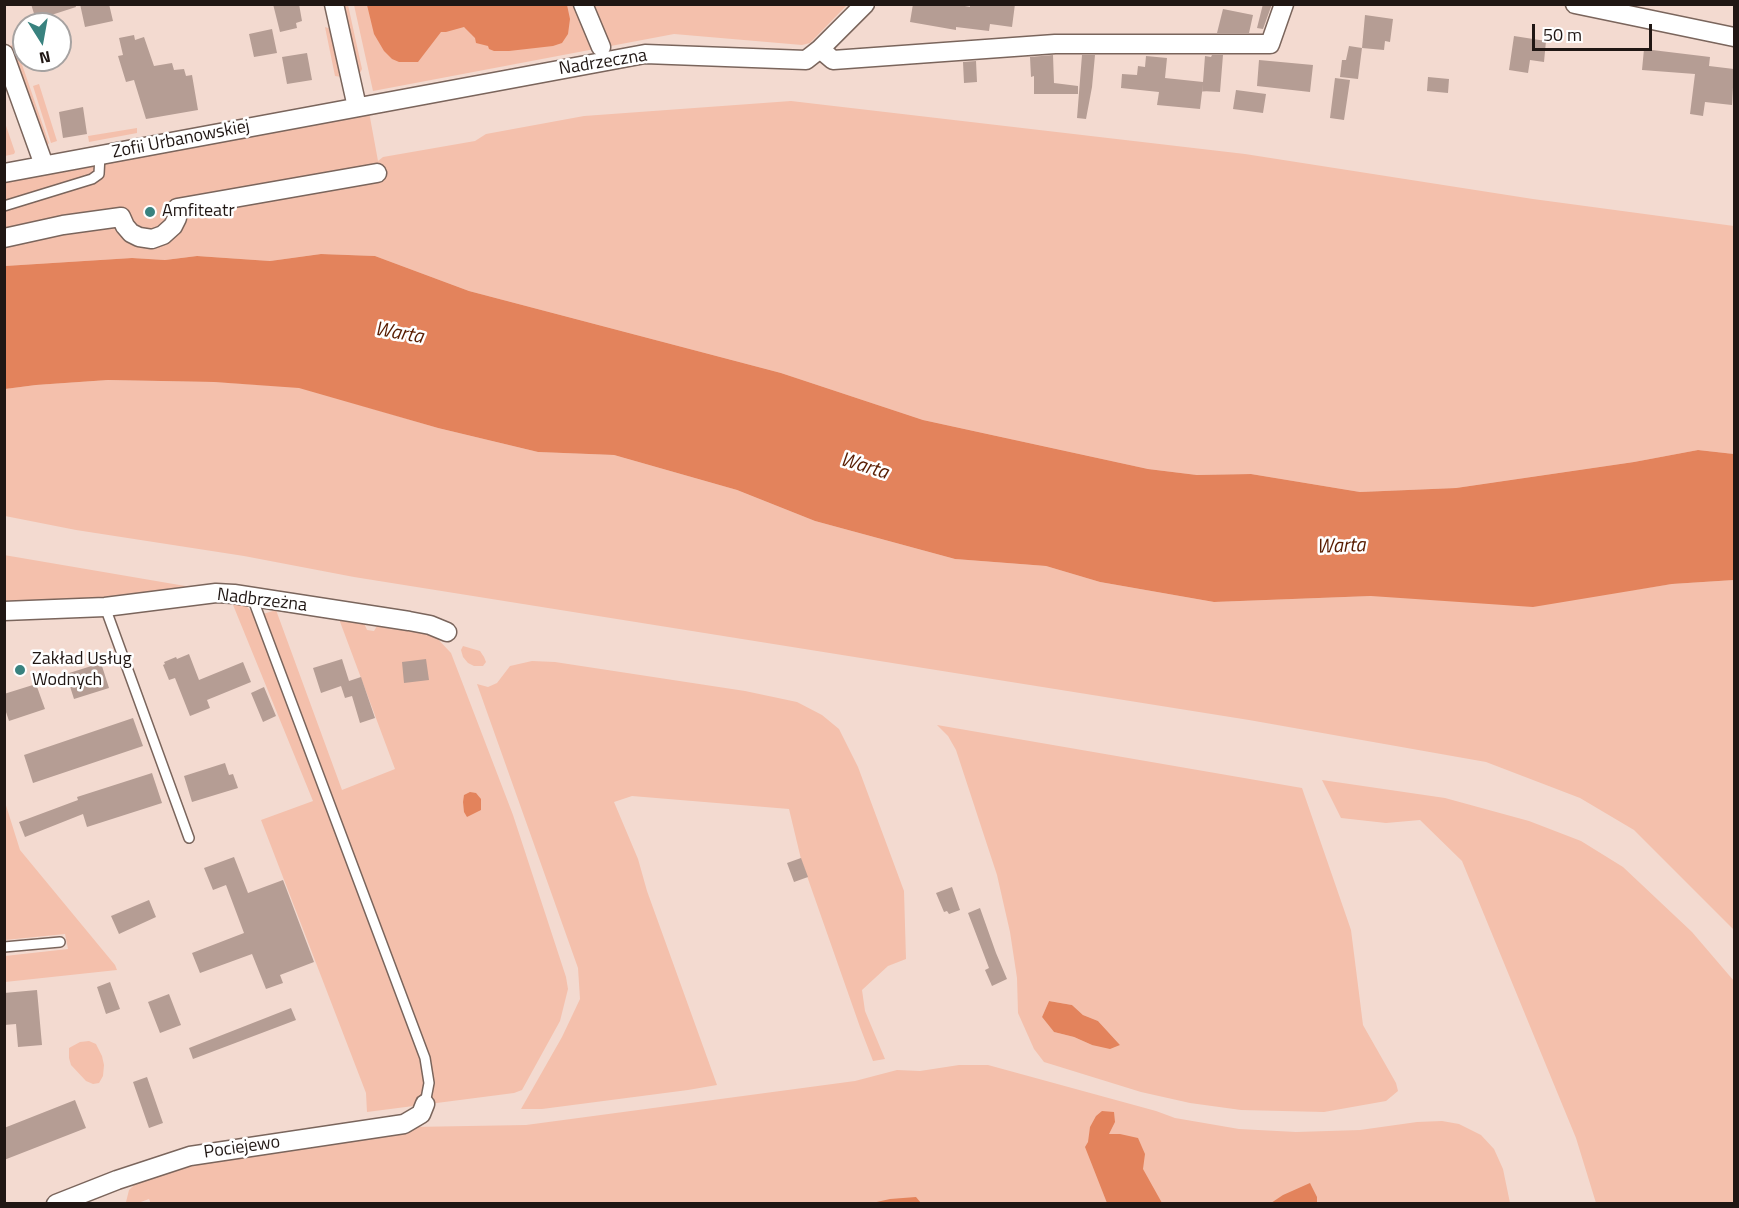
<!DOCTYPE html>
<html>
<head>
<meta charset="utf-8">
<style>
  body { margin:0 }
  #map { position:relative; width:1739px; height:1208px; overflow:hidden; background:#f3dad0; font-family:"Titillium Web",sans-serif }
  canvas { display:block }
  .frame { position:absolute; inset:0; border:6px solid #201714; pointer-events:none }
  .north { position:absolute; left:12px; top:12px; width:60px; height:60px; box-sizing:border-box; background:#fff; border:2px solid #a6a2a1; border-radius:50%; rotate:169deg; font-size:16px; font-weight:700; line-height:24px; text-align:center; color:#201714 }
  .north::after { content:''; display:block; margin:auto; width:21px; height:27px; background:#39827f; clip-path:polygon(50% 0,100% 100%,50% 72%,0 100%) }
  .scale { position:absolute; left:1532px; top:24px; width:120px; height:27px; box-sizing:border-box; border:3px solid #201714; border-top:0; padding-left:8px; font-size:18px; line-height:21px; white-space:nowrap; color:#201714; -webkit-text-stroke:4px #fff; paint-order:stroke }
</style>
</head>
<body>
<div id="map">
<canvas width="1739" height="1208"></canvas>
<div class="frame"></div>
<div class="north">N</div>
<div class="scale">50 m</div>
</div>
<script>
const ctx = document.querySelector('canvas').getContext('2d');
ctx.lineJoin = 'round';
function paint(path, color) {
  ctx.fillStyle = color;
  ctx.fill(path, 'evenodd');
}
function shape(rows) {
  const path = new Path2D();
  for (const r of rows) {
    path.moveTo(r[0], r[1]);
    for (let i = 2; i < r.length; i += 2) path.lineTo(r[i], r[i + 1]);
  }
  return path;
}
function strokePath(path, color, width, dash) {
  ctx.strokeStyle = color;
  ctx.lineWidth = width;
  ctx.lineCap = dash ? 'butt' : 'round';
  ctx.setLineDash(dash || []);
  ctx.stroke(path);
}
function write(font, color, halo, rows, align = 'center') {
  ctx.font = font + ' "Titillium Web",sans-serif';
  ctx.lineWidth = 5;
  ctx.setLineDash([]);
  ctx.textBaseline = 'middle';
  ctx.strokeStyle = halo;
  ctx.fillStyle = color;
  for (const [text, x, y, turn = 0] of rows) {
    ctx.save();
    ctx.translate(x, y);
    ctx.rotate((+turn || 0) * Math.PI / 180);
    ctx.textAlign = isNaN(turn) ? turn : align;
    if (halo) ctx.strokeText(text, 0, 0);
    ctx.fillText(text, 0, 0);
    ctx.restore();
  }
}
paint(shape([
  [340,5,348,5,362,69,360,73,356,74],
  [354,5,847,5,810,43,802,45,674,34,373,91],
  [325,27,331,29,342,77,335,76],
  [15,44,49,143,44,148,10,46],
  [39,84,57,141,51,143,33,86],
  [791,101,1245,154,1533,199,1734,226,1734,454,1698,450,1634,462,1456,488,1360,492,1251,474,1197,475,1148,469,923,420,781,373,469,291,375,256,321,254,270,261,197,256,165,260,132,258,5,266,4,247,67,234,115,226,136,245,148,248,157,247,169,242,181,230,183,211,169,239,118,222,5,244,5,181,369,112,378,161,383,157,475,141,486,134,584,116],
  [4,120,15,152,14,154,5,156],
  [137,128,137,133,89,142,88,136],
  [108,380,214,382,299,387,438,428,538,452,614,455,737,490,815,521,955,559,1046,566,1100,582,1214,602,1371,596,1606,594,1672,584,1734,580,1734,930,1634,830,1580,798,1486,762,1249,720,354,577,244,556,76,530,5,516,4,389,36,385],
  [4,555,197,588,108,600,5,606],
  [231,600,244,604,252,612,263,614,276,610,342,790,395,769,339,619,364,623,367,630,374,631,377,626,394,626,435,636,451,653,513,815,566,977,568,989,560,1021,522,1090,514,1093,367,1112,366,1093,261,820,313,801],
  [463,646,480,651,484,657,486,662,483,666,474,666,468,663,463,657,461,650],
  [532,661,555,662,745,691,797,702,822,715,839,729,858,767,904,891,906,959,888,966,862,990,865,1011,885,1059,873,1061,860,1027,801,859,789,809,632,796,614,802,638,859,647,891,717,1085,688,1090,542,1109,521,1109,562,1037,580,999,578,968,477,684,488,687,497,683,510,666],
  [937,725,1302,788,1351,930,1363,1025,1396,1083,1398,1091,1386,1101,1324,1112,1241,1110,1190,1103,1141,1092,1044,1062,1034,1049,1018,1013,1017,978,1010,932,997,875,956,750,948,736],
  [1049,1001,1072,1005,1083,1015,1098,1021,1120,1045,1092,1045,1074,1037,1054,1032,1042,1017],
  [1322,780,1445,798,1529,821,1581,841,1623,867,1692,932,1734,981,1734,1203,1596,1203,1576,1138,1462,861,1420,820,1386,823,1341,818],
  [4,799,20,850,115,965,117,970,5,982,5,956,68,949,65,934,5,940],
  [89,1041,96,1044,102,1056,104,1065,103,1076,99,1083,93,1084,86,1081,71,1065,69,1058,69,1048,80,1042],
  [959,1065,988,1065,1156,1111,1175,1118,1239,1129,1296,1132,1360,1130,1417,1122,1442,1121,1459,1124,1481,1135,1494,1149,1503,1169,1510,1203,151,1204,149,1199,138,1203,127,1203,126,1202,129,1190,138,1181,182,1166,208,1160,355,1141,397,1132,411,1127,526,1125,855,1081,897,1070,920,1071]
]), '#f4c0ac');
paint(shape([
  [367,5,567,5,570,19,568,34,562,43,553,46,509,51,494,51,489,49,488,46,476,43,475,38,464,27,446,32,441,32,418,62,399,62,392,59,384,51,374,34],
  [321,254,375,256,469,291,781,373,923,420,1148,469,1197,475,1251,474,1360,492,1456,488,1634,462,1698,450,1734,454,1734,580,1672,584,1533,607,1371,596,1214,602,1100,582,1046,566,955,559,815,521,737,490,614,455,538,452,438,428,299,388,214,382,108,380,36,385,5,389,5,266,132,258,165,260,197,256,270,261],
  [470,792,476,793,481,799,481,810,467,817,464,812,463,802,464,795],
  [1049,1001,1072,1005,1083,1015,1098,1021,1120,1045,1110,1049,1092,1045,1074,1037,1054,1032,1042,1017],
  [1102,1111,1114,1112,1115,1122,1109,1134,1120,1134,1138,1138,1145,1154,1143,1169,1162,1203,1107,1203,1085,1147,1088,1142,1090,1127,1096,1116],
  [1310,1183,1317,1197,1317,1203,1271,1203,1283,1195],
  [916,1197,921,1203,872,1203,890,1199]
]), '#e3835c');
paint(shape([
  [31,4,75,4,76,7,36,20],
  [80,4,109,4,113,21,85,27],
  [273,4,299,4,302,21,296,23,297,28,280,32],
  [913,4,954,4,970,7,970,4,1015,4,1012,27,990,24,989,31,956,27,956,30,910,22],
  [1263,4,1272,4,1263,29,1257,28],
  [1223,9,1253,15,1249,33,1217,33],
  [1365,15,1393,19,1390,42,1385,41,1384,50,1362,48],
  [272,29,277,53,254,57,249,34],
  [134,35,135,40,144,37,154,66,172,63,174,70,184,69,186,76,192,75,198,110,146,119,134,80,126,82,118,56,123,55,119,38],
  [1514,36,1546,41,1544,62,1530,60,1528,73,1509,70],
  [1349,46,1362,48,1358,79,1340,77,1342,60,1346,60],
  [1644,49,1710,57,1709,66,1734,69,1732,105,1705,102,1703,116,1690,114,1695,74,1642,70],
  [307,53,312,80,287,84,282,57],
  [1053,55,1054,83,1078,86,1078,94,1034,94,1034,76,1031,77,1030,57],
  [1082,55,1095,55,1092,87,1086,119,1077,118],
  [1212,55,1223,55,1220,92,1202,91,1203,84,1200,109,1157,105,1159,92,1121,88,1122,74,1137,75,1138,66,1145,67,1146,56,1167,58,1165,78,1203,82,1205,56,1211,57],
  [1259,60,1313,65,1310,92,1257,86],
  [976,61,977,82,964,83,963,62],
  [1428,77,1449,79,1448,93,1427,91],
  [1335,78,1350,80,1344,120,1330,118],
  [1236,90,1266,94,1263,113,1233,109],
  [83,107,87,134,63,138,59,112],
  [189,654,199,680,243,662,251,682,207,700,210,708,190,716,175,678,169,680,163,665,165,664,164,662,176,657,177,659],
  [342,659,349,681,361,677,375,718,360,723,352,696,345,698,341,686,321,693,313,668],
  [426,659,429,680,404,683,402,662],
  [101,663,109,688,74,699,66,674],
  [36,684,45,709,9,721,4,706,4,694],
  [264,687,276,716,263,722,251,693],
  [133,718,143,746,33,783,24,755],
  [225,763,229,775,233,774,238,788,192,802,184,776],
  [152,773,162,803,87,827,83,814,25,837,19,822,78,800,77,797],
  [234,857,248,893,283,880,314,962,280,975,283,983,266,989,252,954,200,973,192,953,244,933,226,885,213,890,204,868],
  [801,858,808,877,794,882,787,863],
  [952,887,960,910,949,914,947,911,944,912,936,893],
  [149,900,156,917,119,934,111,916],
  [980,908,996,953,1007,979,992,986,985,970,989,968,968,913],
  [110,982,120,1009,106,1014,97,987],
  [37,990,42,1045,18,1047,16,1024,4,1025,4,993],
  [169,994,181,1025,160,1033,148,1002],
  [291,1008,296,1020,193,1059,189,1048],
  [147,1077,163,1123,149,1128,133,1082],
  [75,1100,86,1128,4,1160,4,1128]
]), '#b59d94');
const lane = shape([
  [4,206,92,179,99,174,100,155],
  [252,597,425,1058,429,1083,425,1104],
  [105,607,189,838],
  [4,947,60,942]
]);
const street = shape([
  [334,4,357,107],
  [583,4,601,47],
  [1575,4,1734,37],
  [820,49,833,60,1055,44,1270,44,1284,4],
  [4,54,44,165],
  [4,173,645,54,806,60,820,49,865,4],
  [4,238,63,225,121,217,125,226,131,233,139,237,152,239,163,235,173,226,177,218,177,208,377,173],
  [4,611,105,607,216,593,234,594,409,621,430,625,447,632],
  [56,1204,117,1180,190,1156,404,1124,421,1114,425,1104]
]);
strokePath(lane, '#7a655c', 12);
strokePath(street, '#7a655c', 21);
strokePath(lane, '#fff', 9);
strokePath(street, '#fff', 18);
for (const [x, y, r, color] of [
  [150,212,6,"#39827f"],
  [20,670,6,"#39827f"]
]) {
  const dot = new Path2D();
  dot.arc(x, y, r, 0, 2 * Math.PI);
  ctx.fillStyle = color;
  ctx.fill(dot);
  strokePath(dot, '#fff', 2);
}
write('18px', '#201714', '#fff', [
  ["Nadrzeczna",603,63,-9],
  ["Zofii Urbanowskiej",181,140,-11],
  ["Nadbrzeżna",262,601,7],
  ["Pociejewo",242,1148,-8]
]);
write('18px', '#201714', '#fff', [
  ["Amfiteatr",162,212],
  ["Zakład Usług",32,660],
  ["Wodnych",32,681]
], 'left');
write('italic 20px', '#581c00', '#fff', [
  ["Warta",399,334,10],
  ["Warta",864,467,17],
  ["Warta",1341,547,-2]
]);
</script>
</body>
</html>
